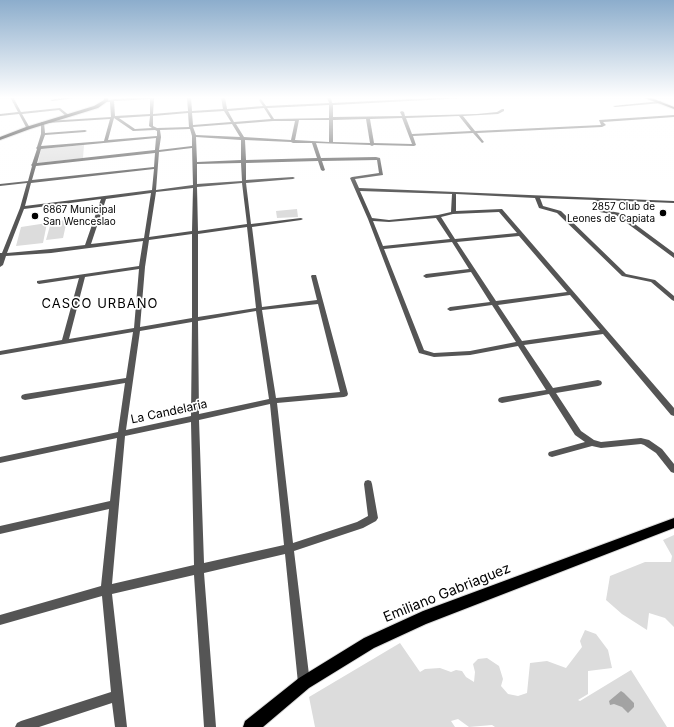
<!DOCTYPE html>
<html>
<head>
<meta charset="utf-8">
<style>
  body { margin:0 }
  canvas { display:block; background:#fff }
</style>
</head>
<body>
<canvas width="674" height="727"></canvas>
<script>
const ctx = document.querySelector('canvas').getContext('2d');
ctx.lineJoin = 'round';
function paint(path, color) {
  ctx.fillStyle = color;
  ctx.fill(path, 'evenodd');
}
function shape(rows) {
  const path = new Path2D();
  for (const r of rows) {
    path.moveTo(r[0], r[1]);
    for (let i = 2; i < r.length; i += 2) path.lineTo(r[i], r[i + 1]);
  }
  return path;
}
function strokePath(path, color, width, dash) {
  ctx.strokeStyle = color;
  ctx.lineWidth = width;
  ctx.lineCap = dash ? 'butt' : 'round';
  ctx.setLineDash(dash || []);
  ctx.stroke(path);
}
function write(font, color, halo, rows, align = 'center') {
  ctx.font = font + ' Inter,sans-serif';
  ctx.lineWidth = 3.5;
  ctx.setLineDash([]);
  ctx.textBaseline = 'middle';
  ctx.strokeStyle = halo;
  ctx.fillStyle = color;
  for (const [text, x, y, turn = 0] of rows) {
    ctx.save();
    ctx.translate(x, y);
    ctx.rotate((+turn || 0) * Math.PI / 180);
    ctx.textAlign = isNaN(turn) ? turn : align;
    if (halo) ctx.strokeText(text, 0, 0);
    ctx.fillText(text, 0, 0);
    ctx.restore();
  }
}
paint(shape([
  [84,145,83,158,38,163,41,149],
  [297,209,298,217,277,218,276,211],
  [67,220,63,238,46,240,51,222],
  [47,223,43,243,16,246,21,227],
  [674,535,674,627,665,618,649,613,647,630,622,614,606,600,610,576,645,562,671,562,672,556,663,540],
  [585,630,596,634,608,650,612,668,588,671,588,694,578,700,580,701,631,670,667,727,495,727,492,725,469,727,458,719,451,721,455,727,315,727,309,697,400,643,420,672,425,669,440,668,451,672,456,670,462,671,466,677,474,682,475,672,473,664,478,659,487,658,499,666,503,679,501,686,508,694,518,696,527,693,530,663,547,661,566,668,582,647,580,641]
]), '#dcdcdc');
paint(shape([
  [621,691,624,693,634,703,634,707,628,713,622,707,614,704,610,705,609,701]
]), '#a3a3a3');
const major = shape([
  [104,97,108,97,108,101,98,108,30,129,0,140,0,137,26,127,94,106,104,100,104,97],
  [642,97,649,97,674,107,674,109,642,97],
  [674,518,674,528,426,624,374,648,309,688,263,727,243,727,245,721,299,678,364,638,423,611,674,518]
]);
strokePath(major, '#dbdbdb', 2);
paint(shape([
  [10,97,13,97,21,112,60,108,70,116,67,117,59,110,22,114,30,128,27,129,19,114,0,116,0,114,18,112,10,97],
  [68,97,83,97,52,101,50,100,68,97],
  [140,97,160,97,154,98,153,114,188,111,187,97,191,97,192,111,223,109,221,97,225,97,227,109,263,106,259,100,261,99,266,106,329,103,327,97,331,97,332,103,452,97,483,97,333,105,333,117,402,116,400,112,402,111,404,112,405,116,477,114,497,112,502,109,504,109,504,111,498,114,463,116,475,131,601,125,599,120,674,115,674,117,603,122,606,125,602,127,477,133,484,142,482,143,473,133,413,136,416,145,414,146,374,145,372,146,370,145,316,143,321,158,376,157,380,158,383,175,355,179,359,188,674,201,674,203,600,200,604,210,620,213,674,253,674,258,616,215,600,212,595,200,540,198,543,206,561,211,626,274,655,280,674,296,674,301,672,300,651,282,622,276,557,213,539,208,535,198,456,194,456,211,502,209,674,408,674,416,671,415,603,334,524,345,553,388,598,380,601,381,602,383,601,385,598,386,556,393,581,431,594,440,601,442,641,438,649,440,662,449,674,464,674,473,671,472,656,453,644,445,641,444,601,448,592,446,552,457,549,456,548,454,549,452,585,442,575,435,549,394,502,403,499,402,498,400,499,398,502,397,546,390,518,346,470,355,434,357,419,353,368,219,350,178,352,177,379,173,377,160,322,161,325,170,323,171,321,170,318,161,246,163,246,180,293,177,295,178,293,179,246,183,251,224,301,218,303,219,301,220,252,227,262,307,317,300,311,276,312,275,316,275,348,394,347,396,344,397,277,403,293,543,357,522,368,516,364,484,365,481,368,480,371,481,372,484,378,518,376,521,363,528,294,551,310,683,308,687,304,689,300,687,298,683,285,554,204,573,216,727,204,727,194,575,112,594,127,727,115,727,112,703,39,727,15,727,17,723,21,721,111,692,102,596,0,625,0,615,101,586,109,509,0,534,0,526,110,501,117,438,0,463,0,457,118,432,125,383,25,400,22,399,21,397,22,395,25,394,126,378,133,332,0,355,0,351,62,340,79,278,39,284,37,283,37,281,139,266,143,241,51,253,6,256,3,265,0,267,0,253,2,253,20,208,27,183,0,186,0,184,28,181,32,166,31,165,32,164,37,149,36,148,37,147,41,134,41,122,44,123,45,133,85,130,87,131,85,132,45,135,41,146,104,141,110,119,47,123,45,122,47,121,111,117,110,102,106,102,105,100,140,97],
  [150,99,150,114,115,116,114,101,150,99],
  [329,105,329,118,274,119,267,108,329,105],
  [264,108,271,119,234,122,228,111,264,108],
  [224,111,231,122,193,125,192,113,224,111],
  [188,113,189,127,157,128,153,126,153,116,188,113],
  [150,116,149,126,152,128,135,129,119,118,150,116],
  [459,116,471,131,412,134,406,118,459,116],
  [114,118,133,131,155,130,157,131,157,136,108,140,114,118],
  [402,118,412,144,374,143,370,119,402,118],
  [366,119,370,143,333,142,333,120,366,119],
  [299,120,329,120,329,142,295,140,299,120],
  [273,121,295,121,291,140,244,137,236,124,273,121],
  [232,124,240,137,196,135,193,127,232,124],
  [190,129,192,136,192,146,159,150,161,137,160,130,190,129],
  [196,137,241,140,241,160,197,162,196,137],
  [156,138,155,150,37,163,41,149,156,138],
  [245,140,291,142,293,143,312,143,317,158,246,160,245,140],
  [192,148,193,185,156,190,159,152,192,148],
  [155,153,154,167,32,180,36,166,155,153],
  [241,163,242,181,197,184,197,164,241,163],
  [154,169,152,190,25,206,31,183,154,169],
  [242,183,247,224,198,231,197,187,242,183],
  [193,188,192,231,149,237,156,192,193,188],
  [360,191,452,194,451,212,438,215,389,220,372,218,360,191],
  [151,193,144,238,91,244,106,199,151,193],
  [101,199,85,245,51,249,7,253,24,209,101,199],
  [499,212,517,233,455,239,441,217,453,214,499,212],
  [436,218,450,239,383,246,373,221,389,222,436,218],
  [247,227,256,308,198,317,198,234,247,227],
  [192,234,192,318,140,327,145,267,149,240,192,234],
  [519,236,567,292,496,301,457,242,519,236],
  [452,242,469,269,426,274,423,276,426,278,471,272,490,302,450,307,447,309,450,311,492,305,516,342,470,351,434,353,424,350,384,249,452,242],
  [139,269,134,328,69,339,85,277,139,269],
  [570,295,600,330,522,341,498,305,570,295],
  [318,304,340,392,276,398,262,310,318,304],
  [256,311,269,399,199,414,198,321,256,311],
  [192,322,191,416,126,430,140,331,192,322],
  [270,404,284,545,204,563,199,420,270,404],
  [191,422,194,565,112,584,125,436,191,422],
  [661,101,662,103,615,107,613,106,661,101]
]), '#555');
paint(major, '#000');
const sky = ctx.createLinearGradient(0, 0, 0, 199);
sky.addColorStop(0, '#8cadcc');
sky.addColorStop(0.49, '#fff');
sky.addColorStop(1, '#ffffff00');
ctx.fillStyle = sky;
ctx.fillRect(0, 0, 674, 199);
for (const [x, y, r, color] of [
  [663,213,4,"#000"],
  [35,216,4,"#000"]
]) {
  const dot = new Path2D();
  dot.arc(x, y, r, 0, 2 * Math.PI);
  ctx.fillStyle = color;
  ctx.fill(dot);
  strokePath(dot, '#fff', 1.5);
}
write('10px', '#000', '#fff', [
  ["2857 Club de",655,207],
  ["Leones de Capiata",655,219],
  ["6867 Municipal",43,210,"left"],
  ["San Wenceslao",43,222,"left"]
], 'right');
write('12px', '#000', '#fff', [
  ["La Candelaria",169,412,-12]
]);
ctx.letterSpacing = '1px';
write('13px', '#000', '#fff', [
  ["CASCO URBANO",100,304]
]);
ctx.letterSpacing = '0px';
write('14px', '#000', '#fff', [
  ["Emiliano Gabriaguez",447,593,-22]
]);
</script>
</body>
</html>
